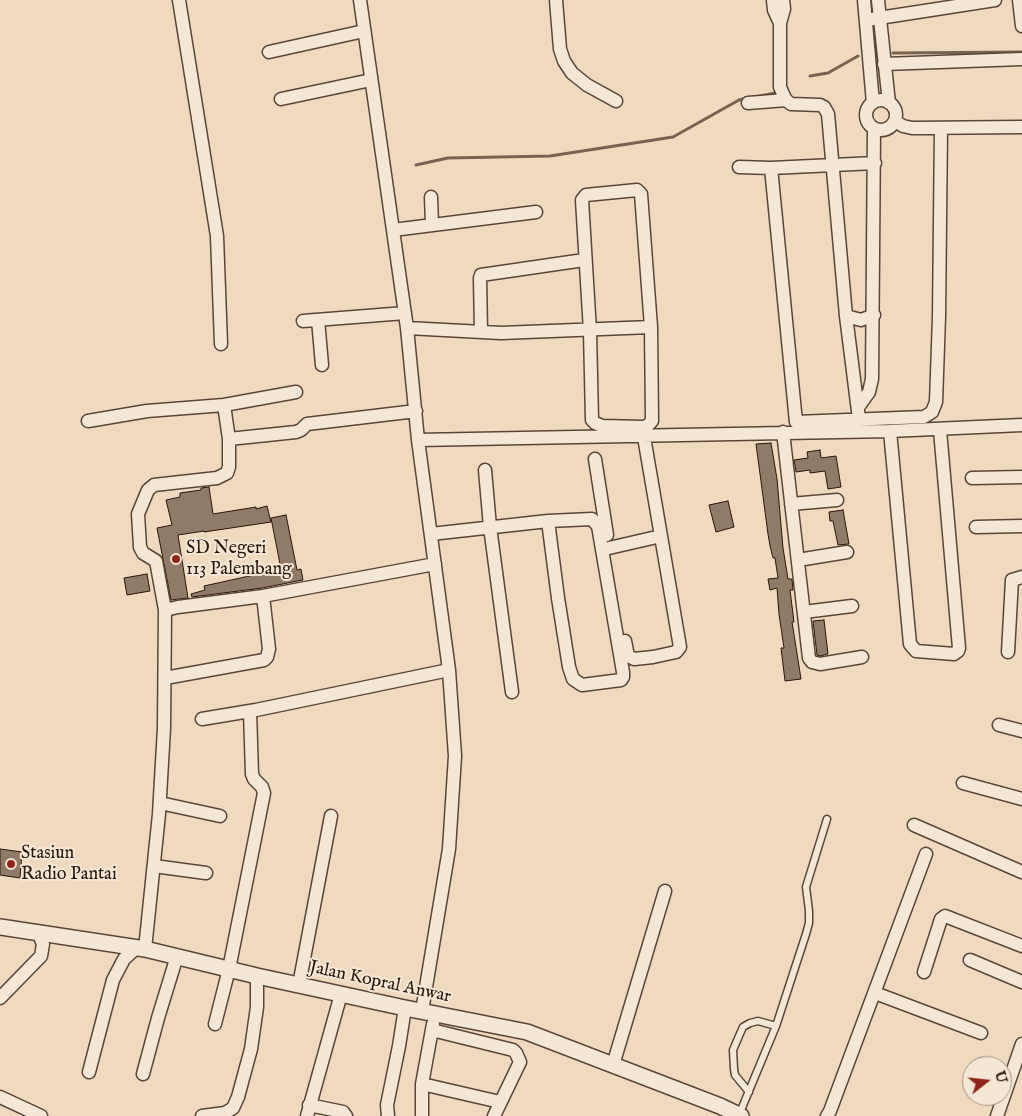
<!DOCTYPE html>
<html>
<head>
<meta charset="utf-8">
<style>
  body { margin:0 }
  #map { position:relative; width:1022px; height:1116px; overflow:hidden; background:#efdabf; font-family:"IM FELL English",serif }
  canvas { display:block }
  .north { position:absolute; left:962px; top:1056px; width:50px; height:50px; box-sizing:border-box; background:#f5e7d5; border:1px solid #a39385; border-radius:50%; rotate:74deg; font-size:14px; font-weight:700; line-height:20px; text-align:center; color:#29150c }
  .north::after { content:''; display:block; margin:auto; width:18px; height:22px; background:#8f2418; clip-path:polygon(50% 0,100% 100%,50% 72%,0 100%) }
</style>
</head>
<body>
<div id="map">
<canvas width="1022" height="1116"></canvas>
<div class="north">U</div>
</div>
<script>
const ctx = document.querySelector('canvas').getContext('2d');
ctx.lineJoin = 'round';
function shape(rows) {
  const path = new Path2D();
  for (const r of rows) {
    if (r.length === 3) {
      path.moveTo(r[0] + r[2], r[1]);
      path.arc(r[0], r[1], r[2], 0, 2 * Math.PI);
      continue;
    }
    path.moveTo(r[0], r[1]);
    for (let i = 2; i < r.length; i += 2) path.lineTo(r[i], r[i + 1]);
  }
  return path;
}
function strokePath(path, color, width, dash) {
  ctx.strokeStyle = color;
  ctx.lineWidth = width;
  ctx.lineCap = dash ? 'butt' : 'round';
  ctx.setLineDash(dash || []);
  ctx.stroke(path);
}
function paint(path, color) {
  ctx.fillStyle = color;
  ctx.fill(path, 'evenodd');
}
function write(font, color, halo, rows, align = 'center') {
  ctx.font = font + ' "IM FELL English",serif';
  ctx.lineWidth = 4;
  ctx.setLineDash([]);
  ctx.textBaseline = 'middle';
  ctx.strokeStyle = halo;
  ctx.fillStyle = color;
  for (const [text, x, y, turn = 0] of rows) {
    ctx.save();
    ctx.translate(x, y);
    ctx.rotate((+turn || 0) * Math.PI / 180);
    ctx.textAlign = isNaN(turn) ? turn : align;
    if (halo) ctx.strokeText(text, 0, 0);
    ctx.fillText(text, 0, 0);
    ctx.restore();
  }
}
strokePath(shape([
  [893,53,1022,52],
  [810,76,828,73,858,56],
  [755,97,775,93],
  [416,165,448,158,550,156,673,137,739,100,746,98]
]), '#786353', 3);
const building = shape([
  [771,443,777,479,783,548,788,579,792,579,793,590,790,590,794,622,792,622,801,679,785,681,781,648,784,648,779,614,777,588,770,590,768,579,778,578,775,558,773,558,770,546,768,534,756,444,771,443],
  [820,450,821,458,836,456,841,487,828,489,825,471,810,473,810,470,796,472,794,460,808,458,807,452,820,450],
  [209,487,213,514,256,507,256,509,267,506,271,522,204,532,204,531,178,535,188,598,171,600,157,528,172,525,166,500,180,497,180,493,201,490,201,488,209,487],
  [728,501,734,527,716,532,709,505,728,501],
  [843,510,849,544,838,545,833,521,830,521,829,512,843,510],
  [286,515,297,570,301,569,303,580,262,588,192,597,191,594,205,590,204,586,281,569,271,518,286,515],
  [147,574,150,591,127,595,124,578,147,574],
  [824,620,828,654,820,656,817,655,813,621,824,620],
  [0,849,22,852,20,878,0,875,0,849]
]);
paint(building, '#907b69');
strokePath(building, '#29150c', 1);
const service = shape([
  [749,1092,735,1075,734,1069,733,1050,739,1036,743,1027,750,1023,758,1021,776,1026],
  [739,1115,776,1026,806,934,809,923,809,911,806,887,827,819]
]);
const minor = shape([
  [179,0,217,236,221,344],
  [360,0,407,328,418,440,449,670,455,756,449,849,422,1011],
  [556,0,560,49,564,61,572,73,587,85,616,101],
  [773,0,774,10,780,23],
  [783,0,784,9,780,23,780,87,783,94,786,100,791,104,820,105,824,107,828,114,846,316,859,419],
  [864,0,873,103],
  [878,0,889,103],
  [1019,0,1022,26],
  [866,20,995,0],
  [269,52,364,31],
  [884,64,1022,59],
  [281,99,371,80],
  [881,115,15],
  [748,103,786,100],
  [895,121,903,126,912,128,1022,127],
  [739,167,771,168,875,163],
  [771,168,796,422,924,417,932,412,936,402,939,317,941,128],
  [637,190,641,194,651,327,652,421,647,426,643,427,602,426,595,423,592,420,590,331,582,200,586,195,637,190],
  [431,197,432,225],
  [393,230,536,212],
  [846,316,861,320,874,315],
  [318,320,322,365],
  [303,321,405,313],
  [407,328,501,333,651,327],
  [481,332,480,278,481,275,584,260],
  [224,405,296,392],
  [859,406,869,392,872,379,874,129],
  [88,421,147,411,224,405,229,439,229,467,227,473,217,478,154,485,148,490,138,514,140,547,143,553,156,561,165,610,164,728,159,814,145,949],
  [890,431,910,644,916,651,954,654,958,651,959,648,940,430],
  [783,432,809,658,812,662,820,664,862,657],
  [229,439,296,432,301,430,307,424,416,411],
  [418,440,890,431,1022,425],
  [595,459,607,535],
  [485,470,490,527,512,692],
  [972,478,1022,477],
  [791,504,837,500],
  [976,527,1022,526],
  [431,534,548,521,592,519,598,526,623,672,623,677,621,680,582,685,573,679,569,667,558,598,548,521],
  [609,548,661,536],
  [798,560,847,552],
  [165,610,178,607,263,596,435,564],
  [804,612,852,606],
  [625,641,628,656,634,659,653,657,676,652,680,647,644,437],
  [1008,652,1012,580,1022,577],
  [165,678,264,660,267,657,269,649,263,596],
  [202,719,256,710,449,670],
  [999,725,1022,731],
  [963,783,1022,799],
  [160,803,220,816],
  [914,825,1022,872],
  [154,866,206,873],
  [970,960,1022,982],
  [924,972,941,919,945,916,1022,946],
  [299,985,331,816],
  [875,993,981,1033],
  [0,998,41,956,43,944,38,932],
  [215,1024,229,969,264,793,262,787,254,779,252,774,250,711],
  [432,1030,513,1050,516,1053,520,1062,494,1116],
  [613,1065,665,891],
  [89,1072,113,980,124,959,136,948],
  [143,1074,158,1018,177,956],
  [422,1084,500,1102],
  [0,1097,41,1116],
  [309,1105,343,1112,346,1116],
  [202,1116,225,1113,233,1108,238,1097,251,1049,257,1007,257,976],
  [307,1116,341,994],
  [388,1116,387,1105,399,1046,405,1008],
  [422,1116,422,1084,433,1024],
  [827,1116,830,1111,926,854],
  [997,1116,1022,1044]
]);
const tertiary = shape([
  [0,927,145,949,257,976,405,1008,527,1032,720,1106,741,1116]
]);
strokePath(service, '#5a4639', 9);
strokePath(minor, '#5a4639', 15);
strokePath(tertiary, '#5a4639', 18);
strokePath(service, '#f5e7d5', 6);
strokePath(minor, '#f5e7d5', 12);
strokePath(tertiary, '#f5e7d5', 15);
for (const [x, y, r, color] of [
  [176,559,5,"#8f2418"],
  [11,864,5,"#8f2418"]
]) {
  const dot = new Path2D();
  dot.arc(x, y, r, 0, 2 * Math.PI);
  ctx.fillStyle = color;
  ctx.fill(dot);
  strokePath(dot, '#f5e7d5', 2);
}
write('18px', '#29150c', '#f5e7d5', [
  ["SD Negeri",186,549],
  ["113 Palembang",186,570],
  ["Stasiun",21,854],
  ["Radio Pantai",21,875]
], 'left');
write('18px', '#29150c', '#f5e7d5', [
  ["Jalan Kopral Anwar",380,983,12]
]);
</script>
</body>
</html>
